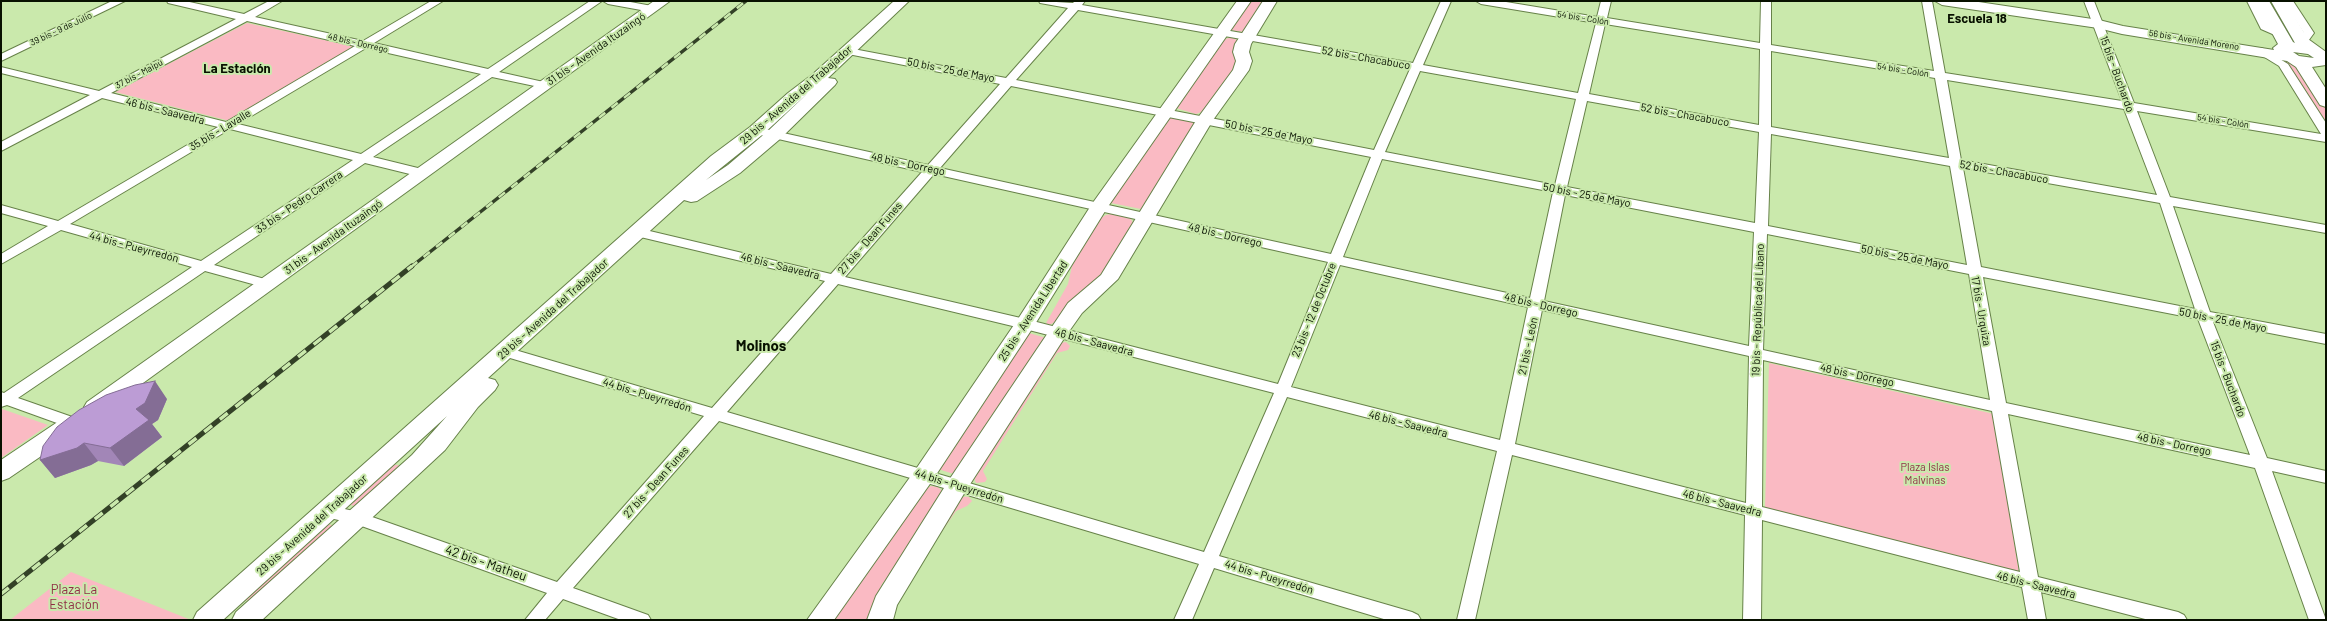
<!DOCTYPE html>
<html>
<head>
<meta charset="utf-8">
<style>
  body { margin:0 }
  #map { position:relative; width:2327px; height:621px; overflow:hidden; background:#cae9ac; font-family:Barlow,sans-serif }
  canvas { display:block }
  .frame { position:absolute; inset:0; border:2px solid #081100; pointer-events:none }
</style>
</head>
<body>
<div id="map">
<canvas width="2327" height="621"></canvas>
<div class="frame"></div>
</div>
<script>
const ctx = document.querySelector('canvas').getContext('2d');
ctx.lineJoin = 'round';
function paint(path, color) {
  ctx.fillStyle = color;
  ctx.fill(path, 'evenodd');
}
function shape(rows) {
  const path = new Path2D();
  for (const r of rows) {
    path.moveTo(r[0], r[1]);
    for (let i = 2; i < r.length; i += 2) path.lineTo(r[i], r[i + 1]);
  }
  return path;
}
function strokePath(path, color, width, dash) {
  ctx.strokeStyle = color;
  ctx.lineWidth = width;
  ctx.lineCap = dash ? 'butt' : 'round';
  ctx.setLineDash(dash || []);
  ctx.stroke(path);
}
function write(font, color, halo, rows, align = 'center') {
  ctx.font = font + ' Barlow,sans-serif';
  ctx.lineWidth = 4;
  ctx.setLineDash([]);
  ctx.textBaseline = 'middle';
  ctx.strokeStyle = halo;
  ctx.fillStyle = color;
  for (const [text, x, y, turn = 0] of rows) {
    ctx.save();
    ctx.translate(x, y);
    ctx.rotate((+turn || 0) * Math.PI / 180);
    ctx.textAlign = isNaN(turn) ? turn : align;
    if (halo) ctx.strokeText(text, 0, 0);
    ctx.fillText(text, 0, 0);
    ctx.restore();
  }
}
paint(shape([
  [1250,1,1264,1,1244,32,1230,30],
  [247,23,356,47,230,121,115,92],
  [1231,37,1239,41,1237,66,1204,111,1196,114,1176,108,1223,40],
  [2274,55,2297,65,2326,109,2326,124],
  [1167,117,1195,122,1141,209,1111,203],
  [1111,214,1130,218,1134,224,1104,275,1057,321,1049,325,1046,323,1068,284,1072,266,1098,220,1106,215],
  [1029,333,1046,338,957,475,938,469],
  [1066,342,1070,346,1068,350,1057,353,983,471,987,479,985,482,976,483,974,477,1060,343],
  [1769,363,1994,414,2019,573,1765,508],
  [1,410,2,409,48,425,1,458],
  [390,464,403,466,357,507,348,504],
  [931,486,938,487,943,492,899,564,882,584,870,620,831,620,925,489],
  [968,496,972,501,967,506,956,511,896,599,958,501,963,497],
  [326,524,335,526,257,601,243,600],
  [71,572,191,620,10,620]
]), '#fabac3');
const street = shape([
  [112,1,125,1,1,61,1,54,112,1],
  [167,1,185,1,244,14,269,1,282,1,255,17,363,41,431,1,443,1,374,43,488,69,590,1,602,1,499,72,548,83,550,85,548,87,544,88,492,77,373,157,426,170,428,173,426,176,422,177,365,163,214,265,272,281,274,284,272,287,267,288,205,271,18,398,78,419,81,423,78,427,73,429,68,427,7,405,1,407,1,392,4,393,192,267,61,230,1,264,1,254,48,226,1,213,1,205,58,221,218,127,102,98,1,151,1,142,90,95,1,73,1,67,99,91,236,19,168,3,167,1],
  [247,21,355,46,226,122,111,93,247,21],
  [366,48,481,74,361,154,238,124,366,48],
  [230,129,353,160,201,261,70,224,230,129],
  [603,1,625,1,652,6,657,9,652,12,608,4,603,1],
  [1039,1,1073,3,1075,1,1085,1,1082,5,1413,63,1441,1,1451,1,1423,65,1578,93,1596,23,1481,4,1476,1,1500,1,1597,17,1601,1,1611,1,1607,18,1760,43,1761,1,1771,1,1771,45,1934,71,1922,1,1932,1,1945,73,2122,101,2084,1,2094,1,2134,103,2321,134,2279,66,2253,50,2254,48,2262,48,2288,64,2326,123,2326,142,2137,111,2170,197,2326,225,2326,233,2173,206,2210,312,2326,334,2326,344,2213,322,2267,458,2326,471,2326,483,2272,471,2326,620,2309,620,2255,468,2008,414,2038,577,2178,612,2184,615,2187,620,2149,620,2041,592,2046,620,2028,620,2022,587,1762,520,1761,620,1743,620,1745,515,1512,455,1475,620,1457,620,1497,451,1287,397,1219,556,1412,612,1418,615,1421,620,1387,620,1214,568,1192,620,1174,620,1199,564,719,421,573,588,648,615,651,620,621,620,563,599,545,620,525,620,547,593,356,524,321,516,319,511,321,506,327,505,358,512,557,582,704,416,500,355,498,352,500,349,505,347,712,408,825,281,632,235,630,232,632,229,637,228,831,274,922,172,752,133,750,131,752,129,756,127,928,165,1000,84,848,54,843,51,848,48,1006,78,1068,8,1040,3,1039,1],
  [1078,10,1410,69,1374,150,1016,80,1078,10],
  [1605,24,1760,49,1759,125,1589,94,1605,24],
  [1771,51,1935,78,1949,158,1771,127,1771,51],
  [1420,71,1576,99,1555,185,1385,152,1420,71],
  [1947,80,2124,109,2157,195,1961,160,1947,80],
  [1011,86,1371,157,1331,254,940,168,1011,86],
  [1587,101,1759,132,1755,223,1567,187,1587,101],
  [1771,134,1950,166,1967,265,1768,226,1771,134],
  [1382,159,1553,192,1530,298,1343,257,1382,159],
  [1963,168,2160,203,2195,309,1981,267,1963,168],
  [934,174,1328,262,1278,384,1025,319,845,277,934,174],
  [1565,195,1754,232,1749,346,1544,301,1565,195],
  [1767,234,1969,274,1990,400,1763,350,1767,234],
  [1340,265,1528,307,1500,440,1291,387,1340,265],
  [1983,277,2198,319,2250,455,2006,403,1983,277],
  [838,284,1025,329,1274,393,1204,552,727,412,838,284],
  [1542,310,1749,356,1746,503,1515,444,1542,310],
  [1763,360,1992,411,2020,572,1762,507,1763,360],
  [2247,1,2257,1,2269,25,2285,32,2285,36,2277,36,2261,29,2247,1],
  [2283,1,2293,1,2314,33,2306,44,2302,45,2297,42,2304,33,2283,1]
]);
const secondary = shape([
  [654,1,670,1,103,412,95,415,87,412,84,407,87,402,654,1],
  [894,1,909,1,828,78,835,79,837,82,835,85,780,139,740,173,697,201,691,202,684,200,488,378,495,380,498,385,495,390,478,407,445,450,262,620,232,620,236,612,412,455,447,416,223,620,193,620,197,612,711,156,750,127,788,93,813,74,894,1],
  [809,92,768,131,728,165,706,180,762,135,809,92],
  [1237,1,1251,1,1107,208,1032,329,932,481,834,620,807,620,916,469,1018,319,1092,204,1237,1],
  [1263,1,1277,1,1251,44,1249,52,1252,61,1249,70,1213,120,1118,279,1082,313,1065,337,965,492,897,605,893,620,867,620,876,596,949,480,1068,303,1101,275,1197,119,1233,70,1236,61,1233,52,1235,44,1263,1],
  [1935,1,1972,1,2099,20,2123,26,2274,50,2273,48,2278,44,2255,1,2269,1,2293,42,2295,43,2271,1,2285,1,2308,39,2326,52,2326,65,2312,67,2326,89,2326,107,2320,105,2296,67,2287,61,2122,34,2098,28,1942,5,1935,1],
  [2293,52,2308,54,2314,58,2299,56,2293,52],
  [70,417,78,419,81,425,78,431,9,478,1,481,1,460,62,419,70,417]
]);
strokePath(street, '#678249', 2);
strokePath(secondary, '#678249', 2);
paint(street, '#fff');
paint(secondary, '#fff');
const railFar1 = shape([
  [411,267,746,1]
]);
const rail = shape([
  [1,594,412,266]
]);
strokePath(railFar1, '#334127', 3.5);
strokePath(rail, '#334127', 5);
strokePath(railFar1, '#cae9ac', 2.5, [8]);
strokePath(rail, '#cae9ac', 3.5, [10]);
paint(shape([
  [167,399,158,420,152,424,162,437,124,466,98,461,91,465,55,478,40,460]
]), '#a286b7');
paint(shape([
  [155,381,167,399,158,420,152,424,162,437,124,466,110,448],
  [84,443,98,461,91,465,55,478,40,460]
]), '#846d95');
const building = shape([
  [155,381,145,403,136,409,149,420,110,448,84,443,77,448,40,460,43,446,57,427,79,410,106,395,135,385,155,381]
]);
paint(building, '#bc9cd5');
strokePath(building, '#846d95', 1);
write('9px', '#081100', '#cae9ac', [
  ["54 bis - Colón",1583,18,9],
  ["39 bis - 9 de Julio",61,29,-25],
  ["56 bis - Avenida Moreno",2194,40,9],
  ["48 bis - Dorrego",358,43,13],
  ["54 bis - Colón",1903,70,9],
  ["37 bis - Maipú",139,74,-28],
  ["54 bis - Colón",2223,121,9]
]);
write('11px', '#081100', '#cae9ac', [
  ["31 bis - Avenida Ituzaingó",596,49,-35],
  ["52 bis - Chacabuco",1366,58,10],
  ["50 bis - 25 de Mayo",951,70,11],
  ["15 bis - Buchardo",2117,74,70],
  ["29 bis - Avenida del Trabajador",796,95,-41],
  ["46 bis - Saavedra",165,111,14],
  ["52 bis - Chacabuco",1685,115,10],
  ["35 bis - Lavalle",220,130,-31],
  ["50 bis - 25 de Mayo",1269,132,11],
  ["48 bis - Dorrego",908,164,12],
  ["52 bis - Chacabuco",2004,172,10],
  ["50 bis - 25 de Mayo",1587,195,11],
  ["33 bis - Pedro Carrera",299,202,-34],
  ["48 bis - Dorrego",1225,235,13],
  ["31 bis - Avenida Ituzaingó",333,237,-36],
  ["27 bis - Dean Funes",870,238,-49],
  ["44 bis - Pueyrredón",134,247,15],
  ["50 bis - 25 de Mayo",1905,257,11],
  ["46 bis - Saavedra",780,266,14],
  ["48 bis - Dorrego",1541,305,13],
  ["29 bis - Avenida del Trabajador",553,309,-42],
  ["23 bis - 12 de Octubre",1314,310,-68],
  ["19 bis - República del Líbano",1758,310,-88],
  ["25 bis - Avenida Libertad",1033,311,-57],
  ["17 bis - Urquiza",1981,311,80],
  ["50 bis - 25 de Mayo",2223,320,11],
  ["46 bis - Saavedra",1094,342,15],
  ["21 bis - León",1528,346,-78],
  ["48 bis - Dorrego",1857,375,12],
  ["15 bis - Buchardo",2228,379,69],
  ["44 bis - Pueyrredón",647,395,17],
  ["46 bis - Saavedra",1408,424,14],
  ["48 bis - Dorrego",2174,444,12],
  ["27 bis - Dean Funes",656,482,-48],
  ["44 bis - Pueyrredón",959,486,17],
  ["46 bis - Saavedra",1722,503,14],
  ["29 bis - Avenida del Trabajador",312,525,-42],
  ["44 bis - Pueyrredón",1269,577,17],
  ["46 bis - Saavedra",2036,585,14]
]);
write('11px', '#8f2e45', '#cae9ac', [
  ["Plaza Islas",1925,467],
  ["Malvinas",1925,480]
]);
write('bold 13px', '#081100', '#cae9ac', [
  ["Escuela 18",1977,19],
  ["La Estación",237,69]
]);
write('13px', '#081100', '#cae9ac', [
  ["42 bis - Matheu",486,563,19]
]);
write('13px', '#8f2e45', '#cae9ac', [
  ["Plaza La",74,590],
  ["Estación",74,605]
]);
write('bold 15px', '#081100', '#cae9ac', [
  ["Molinos",761,346]
]);
</script>
</body>
</html>
